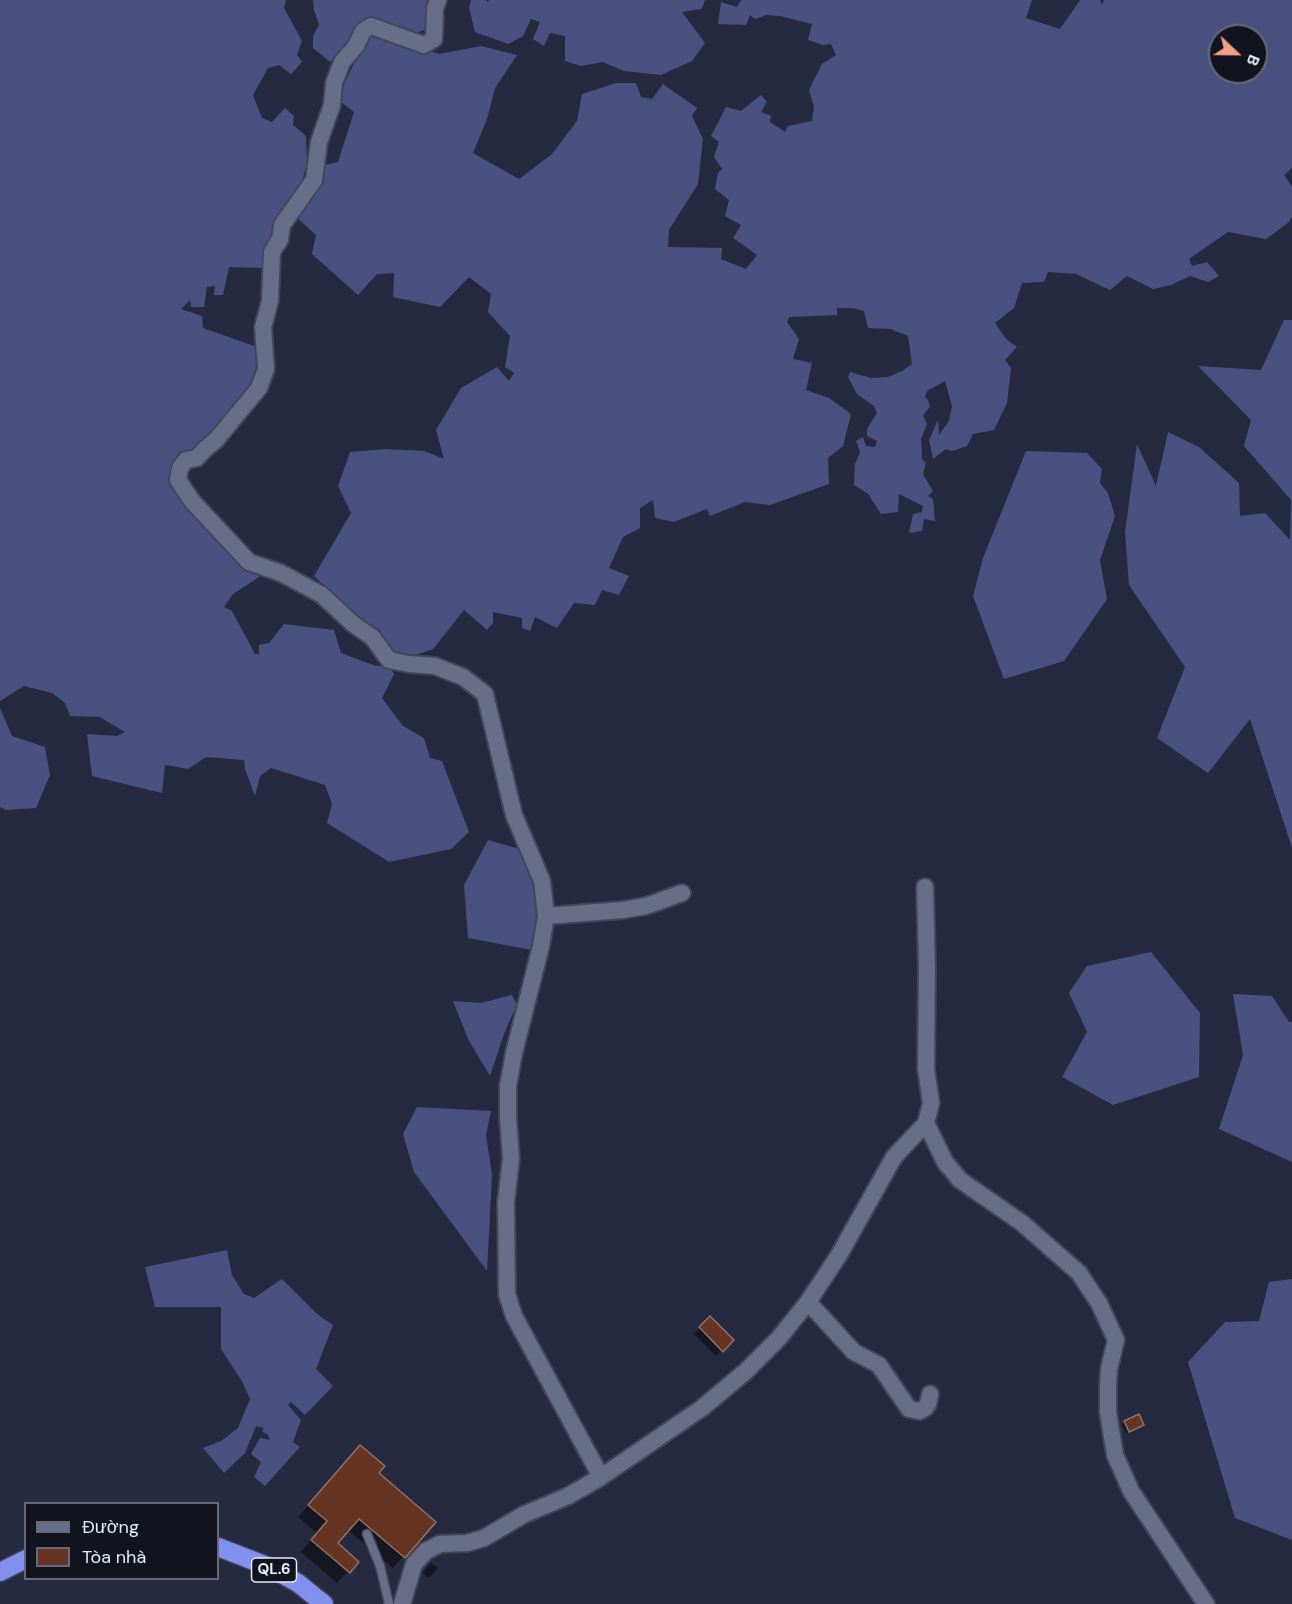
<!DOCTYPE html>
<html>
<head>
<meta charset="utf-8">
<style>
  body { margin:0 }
  #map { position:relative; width:1292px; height:1604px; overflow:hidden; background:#262a40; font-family:"DM Sans",sans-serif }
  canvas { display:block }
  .legend { position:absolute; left:24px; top:1502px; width:195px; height:78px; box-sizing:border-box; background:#11141e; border:2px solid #676a76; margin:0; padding:8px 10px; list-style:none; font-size:18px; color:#e8ecfb }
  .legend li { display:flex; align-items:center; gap:12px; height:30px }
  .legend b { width:30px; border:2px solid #676a76 }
  .north { position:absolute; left:1208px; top:24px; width:60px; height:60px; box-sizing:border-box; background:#11141e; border:2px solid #676a76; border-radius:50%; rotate:112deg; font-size:16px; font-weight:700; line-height:24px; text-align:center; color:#e8ecfb }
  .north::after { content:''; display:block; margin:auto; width:21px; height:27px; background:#f39f84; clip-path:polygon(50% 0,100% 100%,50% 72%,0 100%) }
</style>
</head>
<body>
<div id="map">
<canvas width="1292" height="1604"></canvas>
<ul class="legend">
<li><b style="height:8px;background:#686e88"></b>Đường</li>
<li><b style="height:16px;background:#663423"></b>Tòa nhà</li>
</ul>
<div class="north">B</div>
</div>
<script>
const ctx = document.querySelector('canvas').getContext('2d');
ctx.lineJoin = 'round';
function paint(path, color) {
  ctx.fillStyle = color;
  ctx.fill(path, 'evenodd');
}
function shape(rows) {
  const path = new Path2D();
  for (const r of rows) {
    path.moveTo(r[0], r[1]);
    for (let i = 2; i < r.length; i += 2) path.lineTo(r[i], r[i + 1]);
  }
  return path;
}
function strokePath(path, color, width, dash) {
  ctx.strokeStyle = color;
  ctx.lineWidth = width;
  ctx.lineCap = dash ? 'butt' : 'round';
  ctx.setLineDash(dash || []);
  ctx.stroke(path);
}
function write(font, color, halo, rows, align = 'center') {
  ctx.font = font + ' "DM Sans",sans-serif';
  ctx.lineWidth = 4.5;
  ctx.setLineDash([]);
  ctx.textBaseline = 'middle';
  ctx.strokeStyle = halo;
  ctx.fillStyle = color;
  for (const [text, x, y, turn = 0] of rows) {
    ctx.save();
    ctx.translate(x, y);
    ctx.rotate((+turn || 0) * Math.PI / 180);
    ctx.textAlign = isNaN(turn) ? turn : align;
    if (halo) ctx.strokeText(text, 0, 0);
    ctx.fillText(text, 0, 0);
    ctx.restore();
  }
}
paint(shape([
  [0,0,286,0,284,8,302,41,297,55,302,62,291,74,279,65,268,68,253,95,262,118,272,122,285,108,294,116,293,125,306,136,307,163,301,185,266,268,229,267,223,295,214,295,215,286,207,287,204,307,191,307,190,300,181,309,202,316,203,328,260,348,260,366,253,387,173,481,265,573,232,595,224,607,232,611,255,654,259,654,259,645,269,643,284,624,334,630,341,653,376,666,389,666,394,674,382,698,403,726,424,738,430,758,442,761,469,832,451,849,389,862,327,823,332,804,325,785,271,768,260,776,255,796,245,769,244,760,206,757,188,769,165,765,162,793,92,776,87,734,117,736,125,732,100,717,70,716,65,703,52,693,24,686,0,701],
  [313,0,432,0,431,28,408,35,369,21,351,43,330,62,313,48,313,36,319,25,314,10],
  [471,0,486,0,488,2,489,0,705,0,702,9,682,12,705,43,692,61,661,75,624,71,603,62,581,66,565,61,565,36,550,33,544,46,533,39,540,22,531,19,523,36,508,44,475,32,469,7],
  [741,0,1032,0,1026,18,1060,29,1080,0,1100,0,1102,5,1104,0,1292,0,1292,168,1284,175,1292,187,1292,217,1289,222,1266,239,1228,232,1189,259,1192,266,1207,262,1219,276,1208,282,1190,276,1171,285,1153,289,1127,276,1110,290,1076,274,1048,272,1044,282,1022,283,1014,308,995,323,1006,339,1017,347,1005,360,1011,368,1007,403,994,430,973,434,967,446,952,451,946,449,933,459,929,440,938,420,939,435,949,421,952,406,945,381,927,391,925,397,928,400,930,407,923,415,927,424,921,439,922,459,926,463,923,474,933,491,928,496,933,499,935,521,924,519,922,531,909,533,913,514,922,512,923,506,899,494,898,512,881,514,868,494,854,485,855,464,860,452,856,441,863,437,866,446,875,447,877,441,867,436,867,429,877,413,874,406,857,394,848,377,850,372,871,378,888,377,902,371,912,364,908,336,891,329,868,328,864,311,852,308,837,308,837,315,789,317,787,322,799,339,793,359,812,363,806,390,829,398,851,414,843,446,828,458,829,484,770,505,745,502,710,516,707,509,674,522,655,518,653,500,640,508,640,528,623,537,609,568,629,576,619,595,602,590,595,605,574,603,557,628,535,617,530,631,522,628,522,618,493,612,493,623,487,630,464,610,433,649,413,656,390,650,380,630,360,620,314,576,351,513,338,486,350,452,386,449,424,451,444,459,436,430,461,388,497,367,509,381,514,373,505,367,510,336,488,312,491,294,469,277,440,307,393,297,394,273,377,274,358,295,312,254,316,235,294,215,324,165,338,162,354,112,337,99,370,30,439,54,481,46,517,55,495,88,487,119,473,153,519,179,552,154,577,121,582,94,616,83,636,83,641,97,652,99,663,84,697,108,692,116,703,139,698,184,669,230,668,247,722,248,721,259,746,269,757,255,733,238,741,225,725,216,729,200,715,189,718,173,722,169,714,157,719,142,711,136,726,107,741,111,761,95,767,102,761,112,771,116,770,122,785,132,788,126,812,121,814,107,809,90,822,64,836,55,831,44,823,45,808,40,812,24,780,16,767,15,755,19,750,15,746,25,718,24,721,2,737,7],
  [1220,36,1256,36,1256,72,1220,72],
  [1284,320,1292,320,1292,848,1250,719,1208,773,1157,738,1185,667,1129,585,1125,532,1137,444,1156,486,1168,432,1199,447,1239,483,1240,516,1265,513,1290,540,1291,500,1244,446,1251,420,1198,366,1261,370],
  [1026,451,1087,453,1102,469,1100,483,1108,493,1115,516,1100,560,1107,599,1064,661,1004,679,973,596,983,558],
  [0,708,12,736,45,747,50,775,36,808,6,810,0,807],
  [488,840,526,851,538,903,532,950,468,938,464,885],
  [1151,952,1200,1013,1199,1077,1113,1105,1062,1077,1087,1032,1069,993,1087,966],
  [1233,994,1272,996,1289,1022,1292,1022,1292,1162,1219,1129,1243,1055],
  [512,995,517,1004,504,1034,490,1076,468,1039,453,1001,481,1003],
  [417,1107,491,1111,486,1135,492,1175,487,1271,414,1172,403,1134],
  [227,1250,232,1275,244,1294,254,1298,282,1279,317,1314,333,1325,316,1369,333,1386,305,1415,291,1402,288,1405,301,1420,293,1442,300,1447,265,1486,254,1477,261,1462,251,1454,260,1438,270,1440,268,1435,262,1431,264,1428,256,1426,245,1453,224,1473,203,1448,221,1441,238,1428,250,1399,242,1381,221,1349,221,1307,155,1307,145,1267],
  [1292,1279,1292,1540,1235,1518,1188,1362,1225,1322,1259,1321,1269,1282]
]), '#495180');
paint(shape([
  [710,1318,732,1340,716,1356,694,1334],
  [1125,1422,1140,1427,1126,1433,1122,1425],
  [360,1447,377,1473,434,1522,393,1568,348,1530,336,1543,357,1562,337,1583,301,1552,317,1533,298,1517],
  [431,1563,438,1568,429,1578,422,1573]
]), '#0007');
const building = shape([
  [710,1316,734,1340,723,1352,699,1327,710,1316],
  [1139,1414,1144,1425,1129,1432,1124,1421,1139,1414],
  [360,1445,385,1466,379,1473,436,1522,405,1558,359,1519,338,1543,359,1562,350,1573,311,1540,327,1521,308,1505,360,1445]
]);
paint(building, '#663423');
strokePath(building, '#917269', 1.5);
const lane = shape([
  [367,1534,380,1566,389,1604]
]);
const street = shape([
  [438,0,435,8,434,39,424,45,371,26,363,31,356,46,342,62,334,83,332,105,319,142,314,180,282,225,280,239,272,252,270,301,263,327,266,369,259,388,216,440,205,449,197,458,186,460,180,468,178,480,192,501,249,562,281,573,322,595,353,624,372,637,389,660,409,664,435,666,463,677,485,694,514,815,542,881,546,916,541,946,514,1053,508,1086,508,1117,511,1159,506,1202,507,1294,514,1316,601,1477],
  [925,887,927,968,926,1069,931,1103,926,1123,945,1162,960,1180,1022,1223,1079,1273,1099,1303,1116,1340,1109,1369,1108,1386,1108,1412,1115,1455,1131,1491,1206,1604],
  [546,916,623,910,646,906,682,893],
  [808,1302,854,1352,879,1365,909,1409,919,1411,925,1408,928,1404,930,1394],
  [402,1604,414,1564,426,1551,440,1544,467,1543,484,1538,523,1515,568,1496,601,1477,702,1408,745,1372,779,1338,808,1302,839,1255,894,1157,926,1123]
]);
const highway = shape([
  [218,1547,267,1566,298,1583,324,1604],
  [0,1572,26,1559]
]);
strokePath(lane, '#434659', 11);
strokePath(street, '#434659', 20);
strokePath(highway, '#434659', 21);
strokePath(lane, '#686e88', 8);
strokePath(street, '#686e88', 16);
strokePath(highway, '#8291f0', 18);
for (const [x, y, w] of [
  [274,1570,45]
]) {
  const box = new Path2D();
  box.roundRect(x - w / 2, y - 12, w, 24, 4.5);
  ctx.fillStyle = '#11141e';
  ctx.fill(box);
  strokePath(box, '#e8ecfb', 1.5);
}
write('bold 15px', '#e8ecfb', null, [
  ["QL.6",274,1570]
]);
</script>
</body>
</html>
